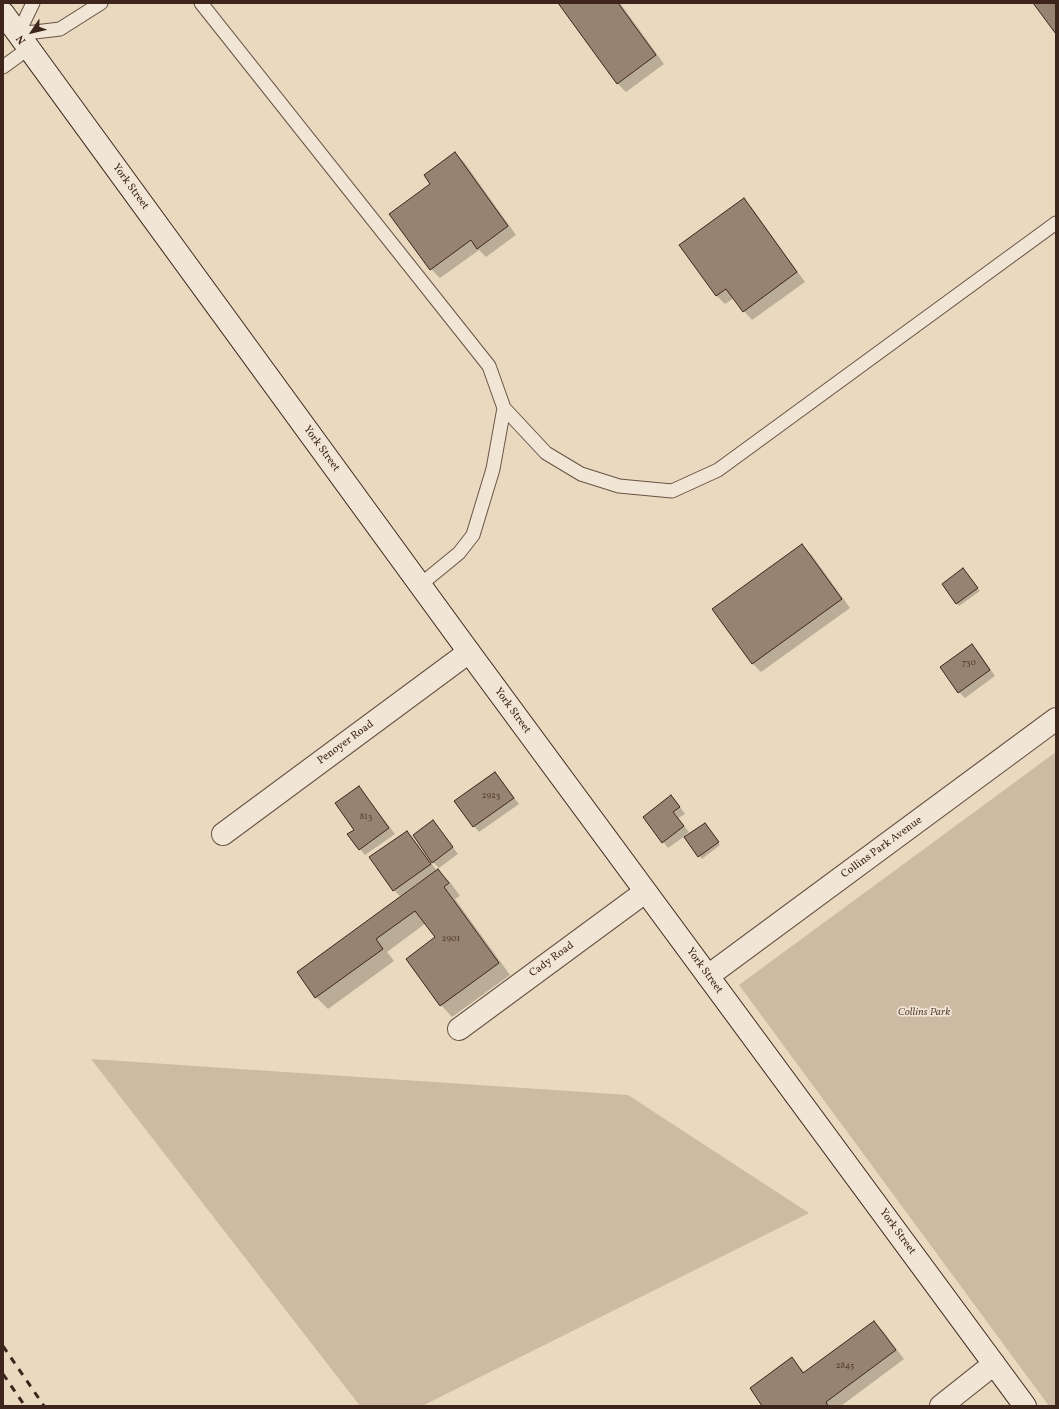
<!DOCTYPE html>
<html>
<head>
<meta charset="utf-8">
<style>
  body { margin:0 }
  #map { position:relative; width:1059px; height:1409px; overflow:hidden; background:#e9d9bf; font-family:Vollkorn,serif }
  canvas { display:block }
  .frame { position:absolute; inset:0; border:4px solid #3e251c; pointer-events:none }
  .north { position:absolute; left:12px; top:12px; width:40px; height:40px; -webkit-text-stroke:3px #f1e6d5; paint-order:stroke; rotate:235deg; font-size:11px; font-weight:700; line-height:16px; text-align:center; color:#3e251c }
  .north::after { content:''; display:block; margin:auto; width:14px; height:18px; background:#3e251c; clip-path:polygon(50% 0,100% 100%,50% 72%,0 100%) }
</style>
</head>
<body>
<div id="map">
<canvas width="1059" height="1409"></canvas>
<div class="frame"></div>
<div class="north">N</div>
</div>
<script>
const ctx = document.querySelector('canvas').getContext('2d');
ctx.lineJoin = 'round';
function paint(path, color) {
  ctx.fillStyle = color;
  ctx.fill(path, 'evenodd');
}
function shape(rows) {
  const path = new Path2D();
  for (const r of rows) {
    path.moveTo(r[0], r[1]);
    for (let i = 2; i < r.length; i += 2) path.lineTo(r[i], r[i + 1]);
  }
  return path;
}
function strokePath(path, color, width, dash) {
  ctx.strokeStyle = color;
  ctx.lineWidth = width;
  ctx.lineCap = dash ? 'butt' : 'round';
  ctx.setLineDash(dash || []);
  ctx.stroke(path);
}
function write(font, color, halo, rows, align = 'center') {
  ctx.font = font + ' Vollkorn,serif';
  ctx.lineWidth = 3.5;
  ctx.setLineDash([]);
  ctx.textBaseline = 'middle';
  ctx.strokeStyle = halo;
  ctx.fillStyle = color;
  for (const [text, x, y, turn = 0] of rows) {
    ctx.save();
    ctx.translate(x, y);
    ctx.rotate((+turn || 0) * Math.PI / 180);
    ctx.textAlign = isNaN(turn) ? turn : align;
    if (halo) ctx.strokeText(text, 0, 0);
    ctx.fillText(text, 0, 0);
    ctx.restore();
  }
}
paint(shape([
  [1056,752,1056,1406,1049,1406,739,985],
  [91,1059,628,1095,809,1213,422,1406,360,1406]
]), '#ccbaa3');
paint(shape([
  [560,3,620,3,664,64,626,92,617,83],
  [455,153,464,162,516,235,486,257,479,250,440,278,431,269,390,214,432,184],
  [743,200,752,208,805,282,752,320,744,311,734,298,725,304,716,295],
  [802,545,811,554,850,608,761,672,752,663],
  [966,572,980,591,959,606,957,603],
  [972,645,978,651,995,676,965,698,959,692],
  [495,773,500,779,519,804,479,832,474,826],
  [359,787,364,793,395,834,365,855,360,849],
  [677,803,685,814,678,818,689,832,685,835,686,837,707,827,720,845,702,859,685,836,668,848,644,817],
  [433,821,458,854,439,868,433,862],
  [407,832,413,838,437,871,438,871,450,882,460,896,455,899,510,975,452,1017,441,1005,437,938,426,923,387,952,394,961,328,1009,316,997,423,882,422,880,400,896,394,890],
  [874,1322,883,1331,904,1359,841,1406,764,1406,792,1359,805,1373]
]), '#0003');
const building = shape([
  [558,3,618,3,656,55,617,84,558,3],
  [1033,3,1056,3,1056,34,1033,3],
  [455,152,508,226,477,249,471,240,430,270,389,214,430,184,424,175,455,152],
  [744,198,797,272,743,312,726,289,716,296,679,245,744,198],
  [802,544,842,599,752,664,712,609,802,544],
  [963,568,978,588,956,604,942,584,963,568],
  [972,644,990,670,958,693,940,667,972,644],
  [495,772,514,798,473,827,454,801,495,772],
  [359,786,389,828,359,850,347,834,354,830,335,803,359,786],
  [671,795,680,807,673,812,684,826,662,843,643,817,671,795],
  [433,820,453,847,432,863,413,835,433,820],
  [705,823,719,842,698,857,684,837,705,823],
  [407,831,431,864,393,891,369,857,407,831],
  [438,869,449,883,444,887,499,963,440,1006,406,959,435,937,415,911,376,939,383,949,315,998,297,972,438,869],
  [874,1321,896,1350,826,1402,828,1406,762,1406,750,1388,792,1357,803,1373,874,1321]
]);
paint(building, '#978371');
strokePath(building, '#3e251c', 1);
const lane = shape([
  [201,3,489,366,504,408,493,469,473,535,459,553,420,585],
  [18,34,60,29,101,3],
  [18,34,33,3],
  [3,67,29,48],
  [504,408,546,453,581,474,619,486,672,491,718,470,1056,223]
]);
const street = shape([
  [223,834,469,652],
  [708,976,1056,719],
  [459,1029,645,892],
  [941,1406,994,1364]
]);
const secondary = shape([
  [3,13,469,652,1025,1406]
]);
strokePath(lane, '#695245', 15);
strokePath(street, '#695245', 24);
strokePath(secondary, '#3e251c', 24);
strokePath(lane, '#f1e6d5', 13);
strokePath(street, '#f1e6d5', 22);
strokePath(secondary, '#f1e6d5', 22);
strokePath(shape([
  [3,1346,44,1406],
  [3,1374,25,1406]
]), '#3e251c', 3, [7, 7]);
write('9px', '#543c31', null, [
  ["730",969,663],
  ["2923",491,796],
  ["813",366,817],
  ["2901",451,939],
  ["2845",845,1366]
]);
write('11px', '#3e251c', '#f1e6d5', [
  ["York Street",130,187,54],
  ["York Street",321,449,54],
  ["York Street",512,711,54],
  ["Penoyer Road",346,743,-36],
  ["Collins Park Avenue",882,848,-36],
  ["Cady Road",552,960,-36],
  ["York Street",704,971,54],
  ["York Street",897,1232,54]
]);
write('italic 11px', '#624a3e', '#f1e6d5', [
  ["Collins Park",924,1013]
]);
</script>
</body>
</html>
